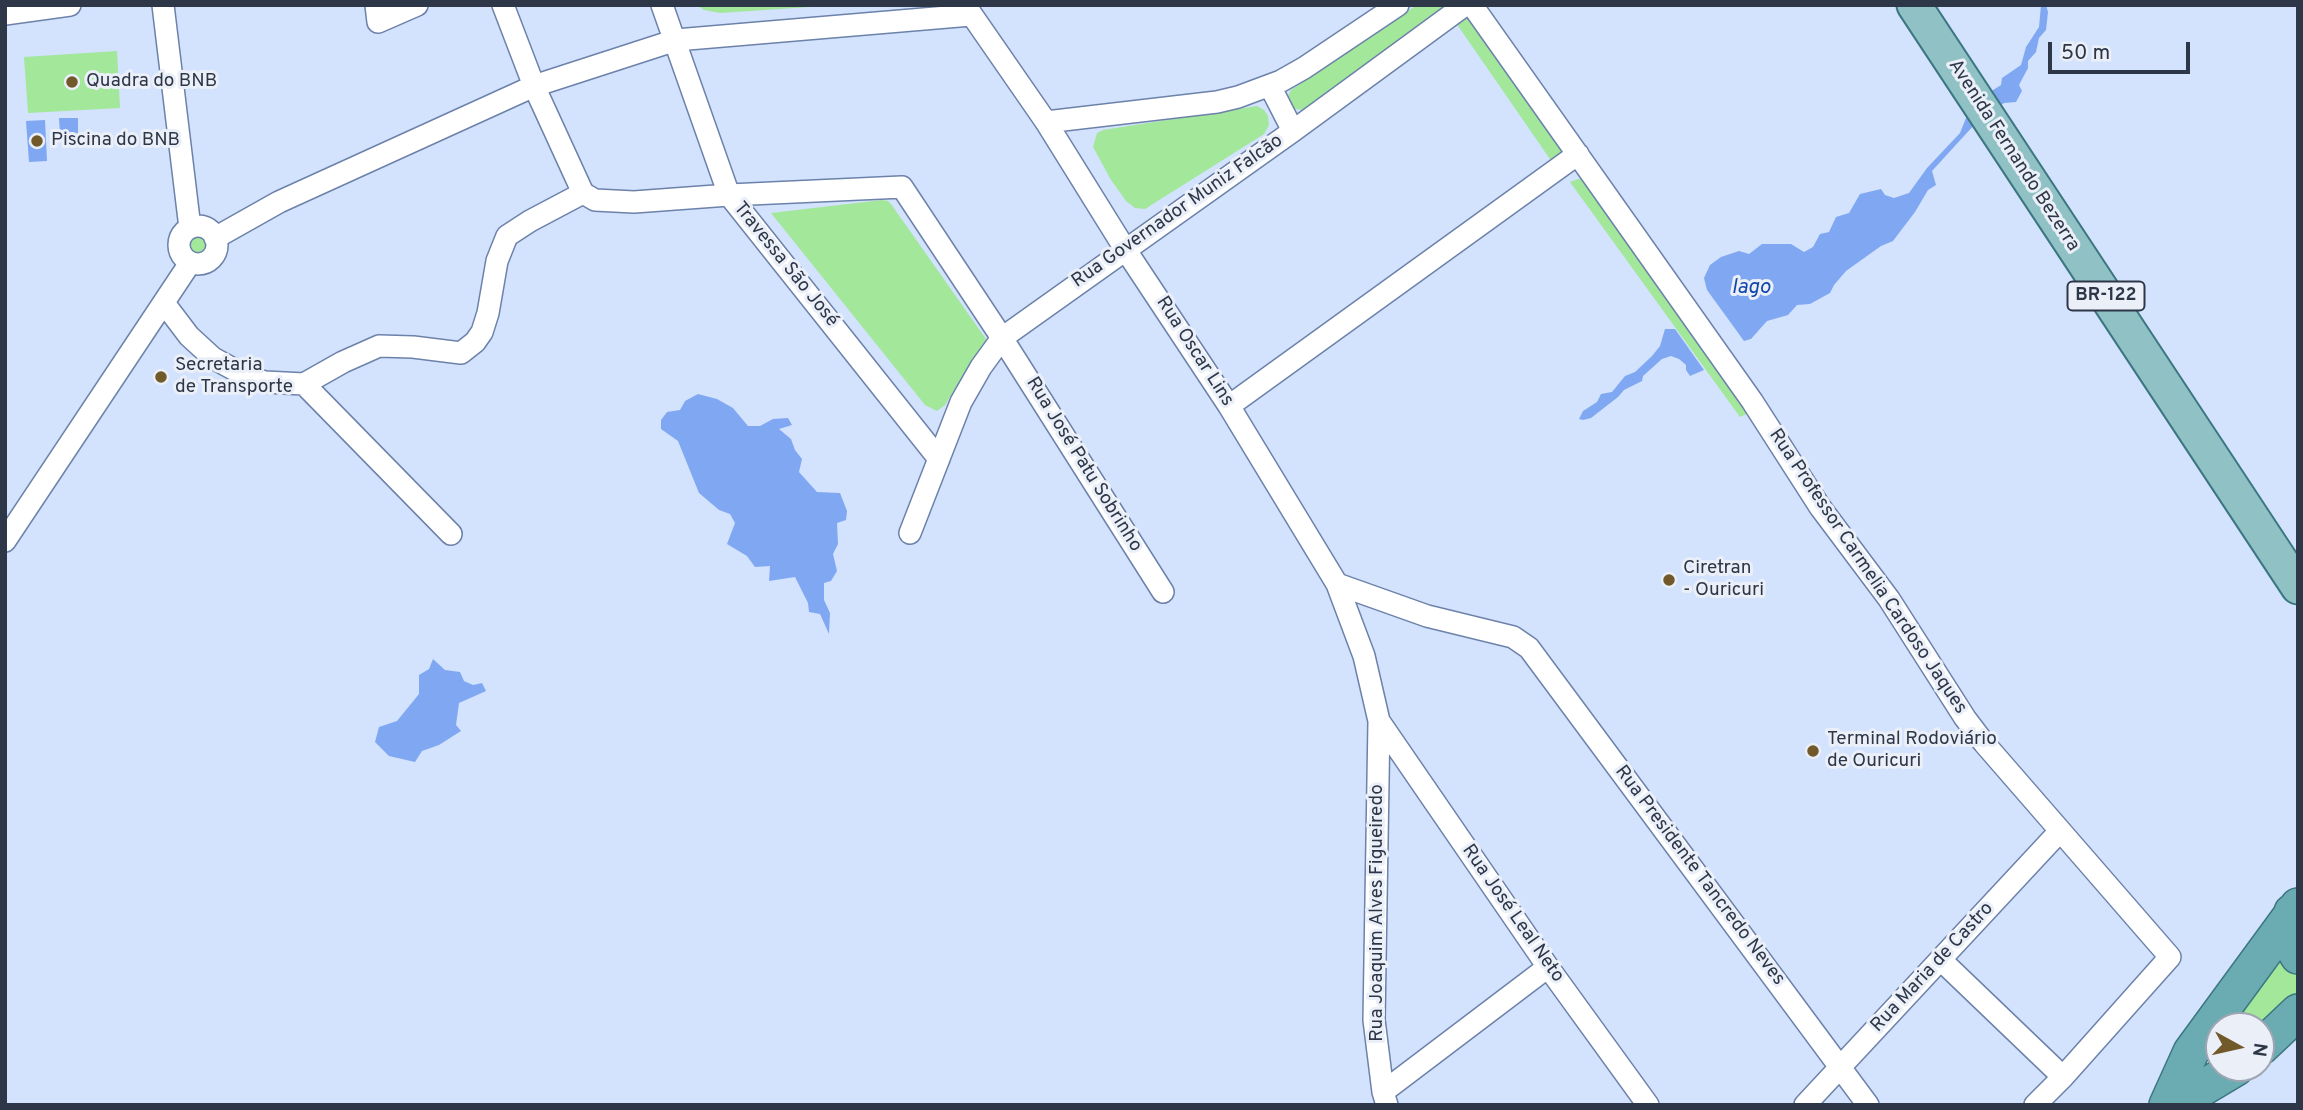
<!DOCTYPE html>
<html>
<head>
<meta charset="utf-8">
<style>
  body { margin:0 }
  #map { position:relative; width:2303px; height:1110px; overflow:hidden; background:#d3e2fd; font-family:Overpass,sans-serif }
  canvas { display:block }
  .frame { position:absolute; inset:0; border:7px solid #2e3748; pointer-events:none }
  .north { position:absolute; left:2205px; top:1012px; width:70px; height:70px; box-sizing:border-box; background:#eaeff8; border:2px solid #9fa5b2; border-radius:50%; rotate:98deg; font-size:19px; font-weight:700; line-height:28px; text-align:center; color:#2e3748 }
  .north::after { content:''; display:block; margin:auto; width:24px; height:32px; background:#72592a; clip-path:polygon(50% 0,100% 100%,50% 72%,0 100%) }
  .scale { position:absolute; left:2048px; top:42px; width:142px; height:32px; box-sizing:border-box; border:4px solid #2e3748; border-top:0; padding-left:9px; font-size:21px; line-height:24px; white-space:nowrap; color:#2e3748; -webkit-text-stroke:5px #eaeff8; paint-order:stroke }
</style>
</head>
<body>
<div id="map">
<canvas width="2303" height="1110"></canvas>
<div class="frame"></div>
<div class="north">N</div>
<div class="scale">50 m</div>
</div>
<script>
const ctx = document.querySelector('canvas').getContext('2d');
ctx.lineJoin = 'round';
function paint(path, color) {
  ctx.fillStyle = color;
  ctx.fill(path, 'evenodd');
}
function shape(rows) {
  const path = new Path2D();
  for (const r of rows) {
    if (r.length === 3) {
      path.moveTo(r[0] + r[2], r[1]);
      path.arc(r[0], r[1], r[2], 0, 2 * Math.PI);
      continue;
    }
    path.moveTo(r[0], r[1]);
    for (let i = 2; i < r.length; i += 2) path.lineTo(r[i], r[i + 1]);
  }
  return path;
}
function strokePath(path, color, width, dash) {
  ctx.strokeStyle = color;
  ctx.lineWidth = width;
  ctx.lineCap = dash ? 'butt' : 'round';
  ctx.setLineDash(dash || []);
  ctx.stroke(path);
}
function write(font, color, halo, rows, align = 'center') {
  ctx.font = font + ' Overpass,sans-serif';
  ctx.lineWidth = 6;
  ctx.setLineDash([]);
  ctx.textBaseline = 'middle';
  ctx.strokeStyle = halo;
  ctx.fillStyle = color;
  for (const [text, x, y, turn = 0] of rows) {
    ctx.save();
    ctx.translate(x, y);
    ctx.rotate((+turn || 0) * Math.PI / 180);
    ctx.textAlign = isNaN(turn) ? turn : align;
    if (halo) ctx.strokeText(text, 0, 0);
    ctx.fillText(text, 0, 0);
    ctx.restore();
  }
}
paint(shape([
  [697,5,840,5,720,13,704,10],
  [1417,5,1451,5,1448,12,1304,110,1295,109,1290,104,1288,96,1291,90],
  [1470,14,1566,153,1552,162,1456,23],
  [117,51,120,108,28,113,24,57],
  [1257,106,1264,110,1268,116,1269,125,1264,134,1145,209,1135,208,1126,201,1111,180,1093,147,1097,133,1103,130],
  [1581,178,1751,412,1740,417,1570,182],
  [882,200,888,201,891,204,986,339,985,344,974,357,945,405,937,411,925,405,771,213],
  [198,245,11],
  [2277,959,2298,973,2298,999,2261,1026,2233,1026]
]), '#a2e79a');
paint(shape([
  [2041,5,2046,5,2048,12,2046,30,2039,38,2036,52,2028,61,2028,68,2019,85,2022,91,2016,102,2004,103,2000,106,1990,92,2001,85,2002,78,2021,65,2026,47,2039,27],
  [1968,113,1975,124,1932,171,1936,185,1928,190,1915,212,1893,241,1881,246,1846,271,1834,285,1830,293,1810,304,1797,305,1788,315,1767,321,1751,339,1744,341,1707,290,1704,278,1710,265,1721,257,1739,251,1749,254,1762,244,1791,244,1804,252,1813,247,1820,234,1829,232,1836,217,1849,213,1860,194,1881,189,1885,195,1894,198,1909,193,1927,168,1960,133],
  [59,118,78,118,78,135,60,136],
  [45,120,47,161,29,162,26,121],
  [1665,329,1675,329,1704,370,1690,376,1686,370,1686,365,1679,359,1671,356,1662,359,1643,376,1642,381,1624,390,1618,397,1591,418,1583,420,1579,419,1583,411,1597,402,1601,394,1612,392,1625,376,1635,372,1652,356,1660,346],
  [698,394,717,399,733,408,748,426,760,426,773,419,788,418,792,425,779,429,791,439,795,450,802,459,799,472,817,492,840,493,847,511,846,520,837,523,838,544,833,554,837,571,831,581,824,583,824,600,830,613,829,634,820,614,809,612,808,603,795,577,769,581,770,566,755,567,747,556,727,544,735,523,730,514,719,510,699,493,678,441,661,429,661,420,667,412,680,410,685,401],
  [433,659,445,670,460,672,464,681,473,685,482,683,486,691,459,703,456,725,461,731,439,745,422,751,415,762,389,756,375,742,379,727,397,721,419,694,419,675,429,669]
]), '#80a8f2');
const minor = shape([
  [163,5,190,228],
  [376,5,378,22,417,5],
  [503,5,534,86,583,193,595,200,634,202,729,195,902,187,1002,338,1163,592],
  [662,5,729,195,939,459],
  [965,5,1046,122,1125,249,1229,406,1337,584,1364,656,1379,721,1374,1020,1383,1092,1387,1105],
  [1472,5,1752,401,1820,507,1889,599,1965,718,1984,743,2170,957,2063,1077,2035,1105],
  [5,14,70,5],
  [1270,86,1293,131],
  [1046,122,1217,102,1238,97,1281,81,1304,68,1398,5],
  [198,245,19],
  [215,238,279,202,534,86,676,40,971,15],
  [164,303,189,336,213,358,248,377,265,382,304,384,343,362,379,346,413,347,461,353,475,342,482,332,488,313,497,261,507,236,530,221,583,193],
  [304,384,451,534],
  [1229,406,1578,154],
  [910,533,961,402,981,367,1002,338,1293,131,1465,5],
  [5,541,190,263],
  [1337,584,1427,616,1513,637,1529,648,1868,1105],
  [1379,721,1548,967,1648,1105],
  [1941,960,2063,1077],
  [1383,1092,1548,967],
  [1805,1105,2060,831]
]);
const primary = shape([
  [1914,5,2298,587]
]);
const trunk = shape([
  [2292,912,2289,935,2291,944,2298,956],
  [2261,1047,2298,1012],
  [2167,1105,2191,1052,2298,906],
  [2174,1105,2236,1068]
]);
strokePath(minor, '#6c82aa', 24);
strokePath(primary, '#3c7680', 37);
strokePath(trunk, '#3c7680', 38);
strokePath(minor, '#fff', 21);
strokePath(primary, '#8fc1c5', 33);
strokePath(trunk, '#6aacb2', 35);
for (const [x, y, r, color] of [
  [72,82,7,"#72592a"],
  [37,141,7,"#72592a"],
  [161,377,7,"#72592a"],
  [1669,580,7,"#72592a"],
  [1813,751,7,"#72592a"]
]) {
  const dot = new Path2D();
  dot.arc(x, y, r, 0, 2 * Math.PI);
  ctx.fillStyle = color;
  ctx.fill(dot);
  strokePath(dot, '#eaeff8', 2.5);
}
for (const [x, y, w] of [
  [2106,296,77]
]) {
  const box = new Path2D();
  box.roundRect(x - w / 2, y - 14.5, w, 29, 5);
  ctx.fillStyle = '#eaeff8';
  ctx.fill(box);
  strokePath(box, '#2e3748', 2);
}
write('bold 18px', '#2e3748', null, [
  ["BR-122",2106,296]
]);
write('19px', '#2e3748', '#eaeff8', [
  ["Quadra do BNB",86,82],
  ["Piscina do BNB",51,141],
  ["Secretaria",175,366],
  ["de Transporte",175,388],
  ["Ciretran",1683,569],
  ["- Ouricuri",1683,591],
  ["Terminal Rodoviário",1827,740],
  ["de Ouricuri",1827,762]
], 'left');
write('19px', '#2e3748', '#eaeff8', [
  ["Avenida Fernando Bezerra",2013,156,57],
  ["Rua Governador Muniz Falcão",1178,212,-35],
  ["Travessa São José",785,265,51],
  ["Rua Oscar Lins",1194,352,57],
  ["Rua José Patu Sobrinho",1083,465,58],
  ["Rua Professor Carmelia Cardoso Jaques",1867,572,56],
  ["Rua Presidente Tancredo Neves",1699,876,53],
  ["Rua Joaquim Alves Figueiredo",1378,913,-90],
  ["Rua José Leal Neto",1512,914,55],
  ["Rua Maria de Castro",1933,968,-47]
]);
write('italic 21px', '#0f45ad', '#eaeff8', [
  ["lago",1751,289]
]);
</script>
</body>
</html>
